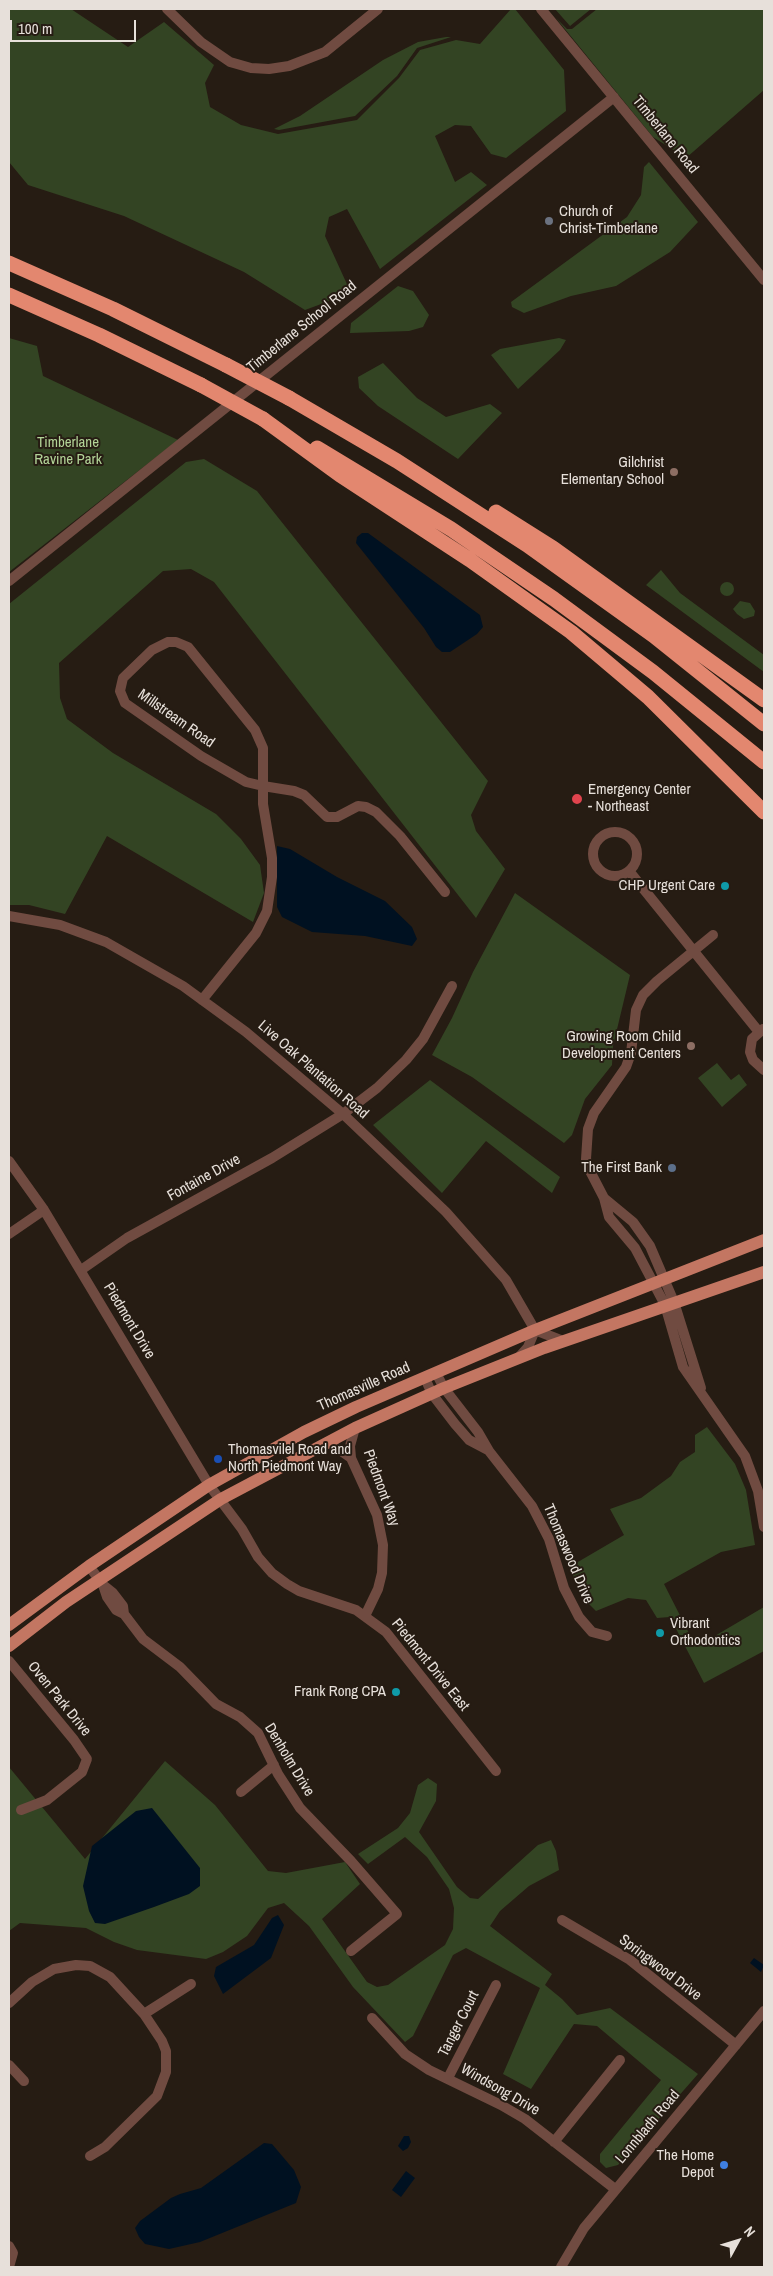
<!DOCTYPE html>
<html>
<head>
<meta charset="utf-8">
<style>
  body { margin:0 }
  #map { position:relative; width:773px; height:2276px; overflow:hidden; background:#261c13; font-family:"Archivo Narrow",sans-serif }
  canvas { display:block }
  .frame { position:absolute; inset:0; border:10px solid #e7e0da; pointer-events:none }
  .north { position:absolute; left:713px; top:2216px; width:50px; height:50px; -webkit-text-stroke:4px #261c13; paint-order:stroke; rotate:51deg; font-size:14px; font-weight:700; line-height:20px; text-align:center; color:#e7e0da }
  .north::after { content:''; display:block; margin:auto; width:18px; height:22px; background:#e7e0da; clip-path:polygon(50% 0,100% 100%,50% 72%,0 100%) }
  .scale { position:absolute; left:10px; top:20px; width:126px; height:22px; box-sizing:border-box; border:2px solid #e7e0da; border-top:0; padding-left:6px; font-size:15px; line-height:18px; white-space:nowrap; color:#e7e0da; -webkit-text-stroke:4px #261c13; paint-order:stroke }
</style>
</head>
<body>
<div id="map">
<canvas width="773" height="2276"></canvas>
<div class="frame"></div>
<div class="north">N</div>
<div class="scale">100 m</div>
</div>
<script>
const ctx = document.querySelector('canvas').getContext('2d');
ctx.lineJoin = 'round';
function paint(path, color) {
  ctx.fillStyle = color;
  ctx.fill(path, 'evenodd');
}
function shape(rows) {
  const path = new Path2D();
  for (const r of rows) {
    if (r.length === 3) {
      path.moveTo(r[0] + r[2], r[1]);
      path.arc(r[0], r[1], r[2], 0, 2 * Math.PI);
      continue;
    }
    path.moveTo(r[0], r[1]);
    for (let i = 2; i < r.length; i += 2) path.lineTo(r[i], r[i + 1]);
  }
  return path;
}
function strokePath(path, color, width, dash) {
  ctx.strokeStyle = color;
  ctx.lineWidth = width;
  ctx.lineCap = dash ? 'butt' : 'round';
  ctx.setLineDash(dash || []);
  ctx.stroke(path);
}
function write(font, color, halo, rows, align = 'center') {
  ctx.font = font + ' "Archivo Narrow",sans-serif';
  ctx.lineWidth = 4;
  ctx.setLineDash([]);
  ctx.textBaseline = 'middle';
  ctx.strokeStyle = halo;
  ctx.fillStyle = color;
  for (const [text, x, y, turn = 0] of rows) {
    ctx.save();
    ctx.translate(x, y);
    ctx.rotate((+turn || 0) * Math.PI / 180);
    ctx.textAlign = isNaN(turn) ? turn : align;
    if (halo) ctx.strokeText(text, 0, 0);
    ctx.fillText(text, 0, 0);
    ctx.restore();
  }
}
paint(shape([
  [9,9,71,9,128,47,164,22,214,65,205,83,210,107,241,125,278,134,357,120,399,78,420,50,456,40,480,44,511,9,515,9,564,70,566,111,506,158,491,154,471,126,455,125,435,136,455,182,471,172,487,185,380,269,347,209,329,217,325,236,351,293,305,310,244,272,124,216,28,185,9,162],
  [555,9,591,9,570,26],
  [597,9,764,9,764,90,686,158,653,137,556,18,567,29,572,29],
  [446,37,451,37,417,48,397,76,355,116,279,130,274,129,300,116,383,60,418,42],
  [649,162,698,222,670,252,616,286,571,296,524,313,512,307,511,302,627,217,641,195,644,167],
  [398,286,413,291,429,315,423,327,409,331,350,333,351,323],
  [9,338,37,346,43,376,178,440,9,572],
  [559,338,566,340,560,350,518,389,491,355,500,349],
  [383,363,417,398,446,417,490,404,502,413,458,459,378,406,359,388,358,377],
  [204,459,257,491,488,781,471,815,476,831,505,869,476,918,214,582,191,569,163,571,59,663,60,698,67,719,113,753,216,814,241,839,260,865,264,893,253,922,107,836,65,914,29,905,9,905,9,604,186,462],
  [661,570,680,593,764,655,764,672,646,585],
  [727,589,7],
  [740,601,750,603,755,611,754,616,744,619,737,614,733,609],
  [515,893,630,975,613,1046,612,1065,585,1099,572,1135,564,1143,472,1077,432,1055,452,1018,473,972],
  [717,1063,731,1080,739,1074,747,1085,722,1107,698,1078],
  [430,1080,560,1177,552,1193,486,1141,442,1193,373,1125],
  [707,1427,735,1464,746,1490,755,1545,721,1552,664,1584,696,1647,764,1607,764,1651,704,1683,670,1617,657,1618,646,1600,628,1598,596,1611,583,1598,574,1579,571,1566,624,1535,610,1509,641,1498,671,1476,680,1462,695,1452,695,1435],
  [165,1761,215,1805,268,1871,286,1873,345,1862,360,1884,322,1919,367,1982,377,1987,388,1985,445,1945,453,1929,454,1908,449,1889,427,1857,405,1837,368,1864,358,1854,398,1828,410,1813,418,1785,428,1778,437,1784,436,1801,419,1832,457,1887,470,1898,478,1899,538,1845,551,1840,556,1851,559,1870,529,1886,500,1911,490,1926,552,1974,545,1985,562,1999,577,2015,610,2008,698,2074,618,2165,606,2168,600,2162,600,2154,661,2080,597,2026,574,2024,531,2089,503,2074,540,1988,466,1948,453,1955,413,2036,405,2042,353,1987,309,1926,284,1903,268,1908,247,1936,223,1952,206,1959,137,1950,114,1942,86,1928,20,1923,9,1931,9,1767,85,1859]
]), '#334423');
paint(shape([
  [362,533,368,533,480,615,483,627,477,634,450,652,442,652,436,647,424,628,356,543,357,537],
  [277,846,290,849,337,877,385,901,412,927,417,939,412,946,365,936,312,932,282,917,277,907],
  [152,1808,200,1868,200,1886,189,1894,154,1907,105,1924,95,1923,89,1911,83,1886,92,1846,136,1811],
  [278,1915,284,1925,271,1958,223,1994,214,1976,216,1967,254,1945,272,1918],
  [754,1958,764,1965,761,1972,750,1963],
  [404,2136,409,2136,411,2142,408,2148,403,2151,398,2146],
  [264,2143,272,2144,294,2170,301,2187,296,2203,200,2242,169,2249,145,2244,139,2237,135,2228,140,2221,171,2198,180,2194,201,2188],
  [406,2171,415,2178,401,2197,392,2190]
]), '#001121');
strokePath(shape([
  [167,9,201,42,230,62,251,68,269,69,289,66,325,52,378,9],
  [541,9,764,280],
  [9,581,614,97],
  [168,642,176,642,188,647,255,730,263,748,263,786,246,782,201,756,125,703,120,691,123,678,152,650,168,642],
  [615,854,22],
  [629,871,759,1032],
  [9,916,60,925,106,942,183,986,246,1032,343,1114,446,1212,506,1280,535,1330,563,1341],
  [713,935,657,981,643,995,636,1010,631,1053,626,1067,594,1113,588,1129,586,1159,590,1171,604,1198,609,1217,635,1248,665,1305,683,1367,745,1456,758,1491,764,1527],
  [202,1000,256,933,267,911,272,877,272,858,263,804,263,786,294,791,304,795,327,817,337,817,358,806,366,807,376,812,400,836,445,892],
  [763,1029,752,1039,750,1052,753,1060,764,1070],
  [9,1161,44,1210,209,1485,242,1529,258,1557,272,1573,287,1584,299,1591,356,1610,386,1632,496,1771],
  [604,1198,633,1222,650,1246,674,1302,701,1388],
  [9,1234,44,1210],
  [81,1270,127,1238,272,1158,343,1114,377,1088,406,1060,423,1039,452,986],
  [519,1357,528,1347,535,1330],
  [436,1373,444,1388,478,1432,489,1451,532,1506,549,1539,564,1588,579,1617,592,1632,607,1636],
  [425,1378,432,1394,455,1424,469,1440,488,1450],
  [355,1428,350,1446,351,1458,377,1515,383,1545,382,1573,378,1589,365,1616],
  [328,1442,351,1458],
  [89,1566,103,1585,113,1593,123,1606,124,1614],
  [103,1585,107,1597,116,1610,124,1614,143,1639,180,1667,216,1704,240,1717,258,1733,278,1774,300,1808,351,1861,397,1914,351,1951],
  [9,1661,74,1740,87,1759,82,1772,47,1800,21,1810],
  [241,1792,274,1765],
  [562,1920,630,1960,736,2045],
  [9,2003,32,1982,54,1969,76,1965,90,1966,110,1977,144,2014,162,2041,166,2051,166,2072,157,2096,105,2147,90,2156],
  [144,2014,191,1984],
  [372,2018,405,2054,429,2070,501,2105,525,2119,615,2189],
  [9,2065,24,2081],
  [448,2078,496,1985],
  [554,2142,620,2060],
  [9,2246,13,2253,9,2267],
  [561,2267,584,2228,764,2011]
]), '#704b41', 10);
strokePath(shape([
  [9,1625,89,1566,209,1485,304,1432,356,1407,535,1330,764,1240],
  [9,1646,66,1602,221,1499,355,1428,444,1388,544,1348,764,1272]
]), '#c37662', 12);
strokePath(shape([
  [9,263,113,309,226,365],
  [9,295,99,335,201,385],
  [289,398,397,461,527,545,654,636,764,724],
  [263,419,340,475,470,560,571,632,648,697,764,812],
  [317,448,451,529,554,599,653,672,764,762],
  [496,512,553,548,764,700]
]), '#e3876f', 15);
strokePath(shape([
  [226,365,289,398],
  [201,385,263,419]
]), '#e3876f', 15);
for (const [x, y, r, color] of [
  [549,221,5,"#6b7280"],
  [674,472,5,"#8d6e63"],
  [577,799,6,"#e0444e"],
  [725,886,5,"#0f9aa8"],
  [691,1046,5,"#8d6e63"],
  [672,1168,5,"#5c6f8a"],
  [218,1459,5,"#1a4fb4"],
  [660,1633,5,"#0f9aa8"],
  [396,1692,5,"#0f9aa8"],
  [724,2165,5,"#3f7fe0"]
]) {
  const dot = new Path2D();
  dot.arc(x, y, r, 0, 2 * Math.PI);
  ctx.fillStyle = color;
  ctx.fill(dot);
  strokePath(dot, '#261c13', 2);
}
write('15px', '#e7e0da', '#261c13', [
  ["Timberlane Road",665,135,51],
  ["Timberlane School Road",302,327,-39],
  ["Millstream Road",176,719,35],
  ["Live Oak Plantation Road",313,1070,41],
  ["Fontaine Drive",204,1178,-29],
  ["Piedmont Drive",129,1321,59],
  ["Thomasville Road",364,1387,-24],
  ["Piedmont Way",381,1488,70],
  ["Thomaswood Drive",568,1554,67],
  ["Piedmont Drive East",430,1665,51],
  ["Oven Park Drive",59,1699,51],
  ["Denholm Drive",289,1760,59],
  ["Springwood Drive",660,1968,37],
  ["Tanger Court",459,2024,-63],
  ["Windsong Drive",500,2090,30],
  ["Lonnbladh Road",648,2127,-50]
]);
write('15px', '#e7e0da', '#261c13', [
  ["Church of",559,212,"left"],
  ["Christ-Timberlane",559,229,"left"],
  ["Gilchrist",664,463],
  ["Elementary School",664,480],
  ["Emergency Center",588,790,"left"],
  ["- Northeast",588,807,"left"],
  ["CHP Urgent Care",715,886],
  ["Growing Room Child",681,1037],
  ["Development Centers",681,1054],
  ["The First Bank",662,1168],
  ["Thomasvilel Road and",228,1450,"left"],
  ["North Piedmont Way",228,1467,"left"],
  ["Vibrant",670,1624,"left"],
  ["Orthodontics",670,1641,"left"],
  ["Frank Rong CPA",386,1692],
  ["The Home",714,2156],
  ["Depot",714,2173]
], 'right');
write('15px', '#b2d397', '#261c13', [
  ["Timberlane",68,443],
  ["Ravine Park",68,460]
]);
</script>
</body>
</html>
